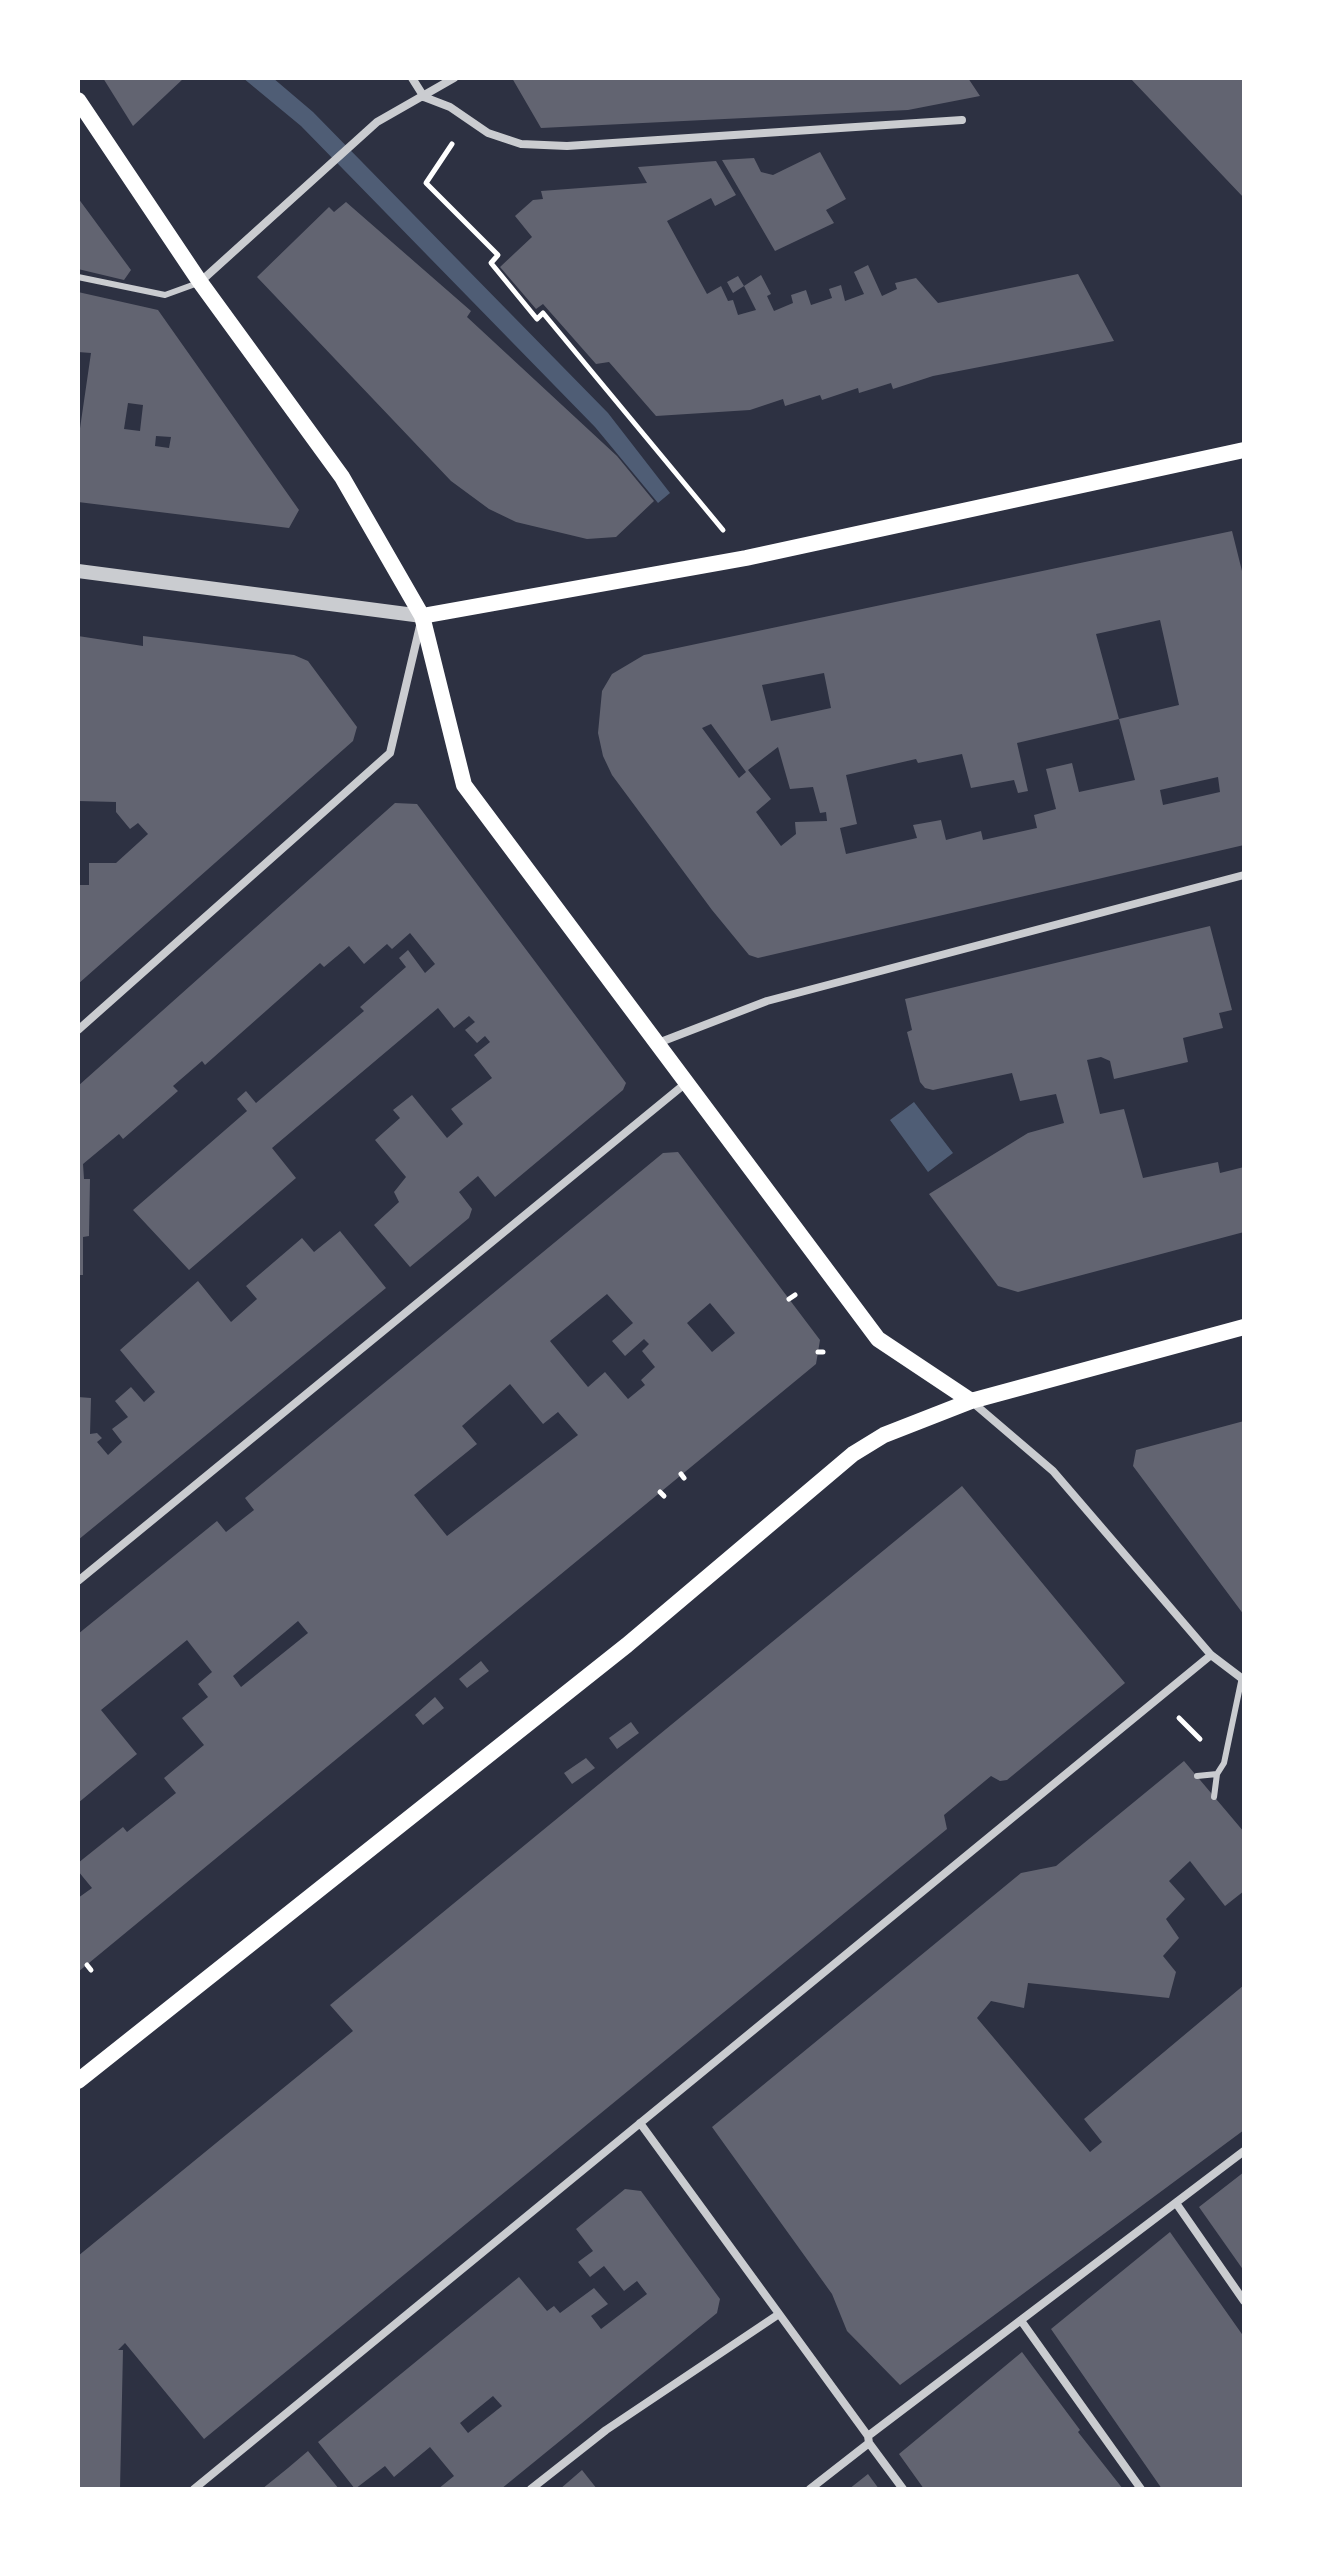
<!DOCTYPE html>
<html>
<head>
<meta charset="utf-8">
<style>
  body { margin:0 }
  #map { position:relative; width:1322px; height:2567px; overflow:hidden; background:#2d3142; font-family:"Roboto Condensed",sans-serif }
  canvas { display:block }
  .frame { position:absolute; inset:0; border:80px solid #fff; pointer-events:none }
</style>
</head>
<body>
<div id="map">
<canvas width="1322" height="2567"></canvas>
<div class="frame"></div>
</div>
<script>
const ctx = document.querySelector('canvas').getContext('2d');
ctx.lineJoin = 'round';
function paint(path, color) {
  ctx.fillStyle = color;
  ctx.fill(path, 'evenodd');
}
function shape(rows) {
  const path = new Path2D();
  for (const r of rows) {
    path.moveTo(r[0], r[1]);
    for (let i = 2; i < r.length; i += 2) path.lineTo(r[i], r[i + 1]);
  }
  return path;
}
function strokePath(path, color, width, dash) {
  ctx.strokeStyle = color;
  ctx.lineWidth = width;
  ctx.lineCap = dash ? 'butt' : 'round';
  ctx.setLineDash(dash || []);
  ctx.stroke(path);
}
paint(shape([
  [243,78,273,78,313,112,608,413,670,493,658,503,595,427,301,126],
  [914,1102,953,1153,928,1172,890,1120]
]), '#4f5d75');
paint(shape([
  [103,78,184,78,133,126],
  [512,78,968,78,980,96,908,110,541,128],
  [1130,78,1244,78,1244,198],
  [820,152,846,199,826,210,834,223,775,251,722,160,754,158,761,172,773,175],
  [716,161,736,195,715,206,711,198,667,221,707,294,721,286,728,301,733,300,738,315,756,310,744,286,761,275,771,294,767,296,774,311,793,303,791,295,806,290,811,305,832,298,829,289,841,285,845,301,864,294,854,272,868,265,882,296,897,289,895,283,916,278,938,303,1078,274,1114,341,933,376,893,389,891,383,859,393,858,388,822,400,820,395,785,406,783,399,750,410,656,416,609,362,596,364,543,304,536,309,500,267,532,237,515,216,533,200,543,199,541,191,647,183,638,167],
  [78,198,131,270,124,280,78,269],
  [346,202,471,311,467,317,617,456,640,484,654,501,616,537,587,539,516,522,489,509,451,481,257,277,329,207,334,212],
  [738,276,744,286,733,293,727,282],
  [78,292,158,310,299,510,289,528,78,502,78,442,91,353,78,352],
  [128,403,143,405,140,431,124,429],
  [156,436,171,437,169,448,155,446],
  [1232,531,1244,579,1244,845,758,958,749,955,712,910,612,775,603,756,598,733,602,691,612,674,644,655],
  [1160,620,1179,705,1119,719,1135,780,1079,792,1072,763,1046,769,1056,809,1034,815,1037,828,983,840,981,831,946,840,941,820,913,825,917,838,846,854,840,828,857,824,846,775,916,759,918,763,962,754,971,788,1014,780,1018,793,1028,791,1017,743,1119,719,1096,634],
  [824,673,831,708,771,721,762,685],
  [711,724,746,772,739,778,702,728],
  [778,747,790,789,813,787,820,813,826,812,827,821,795,822,796,834,781,846,756,812,771,799,748,770],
  [1218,777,1220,792,1163,805,1160,790],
  [78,636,143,646,143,636,294,655,308,661,357,727,353,741,78,984,78,885,89,885,89,863,116,863,148,834,138,823,130,829,116,812,116,802,78,801],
  [395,803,417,804,626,1083,623,1090,495,1197,478,1176,459,1192,472,1209,469,1218,410,1267,374,1225,399,1202,394,1192,406,1177,375,1140,400,1118,393,1110,412,1095,447,1138,463,1124,451,1109,492,1078,474,1055,490,1042,485,1036,477,1043,465,1030,475,1022,469,1016,454,1028,438,1008,272,1148,296,1178,189,1270,133,1210,247,1111,237,1099,246,1091,256,1103,364,1011,360,1007,406,967,399,958,408,950,425,973,435,964,410,933,392,949,387,944,364,964,349,946,324,967,320,963,205,1065,202,1061,173,1086,178,1091,123,1139,119,1134,83,1164,84,1179,90,1179,89,1236,83,1237,83,1275,78,1275,78,1086],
  [1210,926,1232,1010,1219,1013,1223,1028,1183,1038,1188,1062,1114,1079,1110,1061,1101,1057,1087,1060,1100,1114,1124,1109,1143,1178,1218,1162,1220,1173,1244,1167,1244,1232,1018,1292,998,1286,929,1194,1028,1133,1064,1123,1056,1094,1020,1101,1012,1073,933,1090,925,1088,920,1082,907,1032,912,1030,905,999],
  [678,1152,820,1340,816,1364,78,1972,78,1898,92,1888,78,1871,78,1863,123,1827,127,1832,176,1793,164,1778,204,1745,182,1718,208,1697,198,1684,212,1672,187,1640,101,1710,137,1754,78,1803,78,1634,217,1521,226,1532,254,1510,245,1498,663,1153],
  [607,1294,633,1323,612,1341,625,1356,644,1339,649,1344,642,1351,655,1367,641,1380,645,1385,628,1399,605,1372,588,1387,550,1341],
  [710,1303,735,1333,712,1352,687,1323],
  [510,1384,543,1424,558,1412,578,1435,447,1536,414,1495,477,1444,462,1426],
  [298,1621,308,1633,241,1687,233,1676],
  [340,1231,386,1288,78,1540,78,1397,91,1398,90,1434,97,1433,102,1438,97,1442,108,1455,122,1442,112,1429,128,1417,115,1401,131,1387,144,1402,155,1392,120,1350,198,1281,231,1322,257,1299,246,1286,302,1238,314,1252],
  [1244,1421,1244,1615,1133,1466,1136,1450],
  [962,1486,1125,1683,1007,1780,1000,1781,991,1776,944,1815,947,1829,204,2439,125,2343,118,2350,123,2350,120,2489,78,2489,78,2256,353,2031,330,2005],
  [481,1661,489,1671,467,1688,459,1679],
  [435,1697,444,1708,423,1725,415,1715],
  [631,1722,639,1733,617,1749,609,1738],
  [586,1758,595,1768,572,1784,564,1773],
  [1184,1761,1244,1832,1244,1891,1225,1906,1190,1861,1169,1881,1185,1899,1166,1919,1179,1938,1163,1956,1176,1972,1169,1998,1028,1983,1024,2008,991,2001,977,2018,1090,2152,1102,2142,1084,2119,1244,1985,1244,2130,900,2385,847,2331,832,2294,712,2127,1021,1873,1056,1866],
  [1244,2172,1244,2271,1199,2207],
  [625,2189,641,2191,720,2299,717,2313,501,2489,438,2489,454,2476,430,2447,394,2477,385,2466,355,2489,318,2442,519,2277,547,2311,554,2306,560,2313,594,2288,608,2304,591,2316,601,2329,647,2294,637,2281,624,2291,604,2266,590,2277,578,2262,593,2251,576,2229],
  [493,2396,502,2406,468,2433,460,2423],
  [1170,2232,1244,2337,1244,2489,1162,2489,1051,2329],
  [1022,2352,1080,2430,1078,2432,1123,2489,924,2489,899,2454],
  [308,2451,339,2489,262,2489,288,2468],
  [582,2470,597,2489,560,2489],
  [868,2474,879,2489,849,2489]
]), '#626471');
strokePath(shape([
  [452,144,426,183,498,255,491,263,537,319,543,313,723,530],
  [789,1299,795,1295],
  [818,1352,823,1352],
  [681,1474,684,1478],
  [660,1492,664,1496],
  [1179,1718,1200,1739],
  [87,1965,91,1970]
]), '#fff', 5);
strokePath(shape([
  [78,277,165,295,198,283],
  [1217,1774,1224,1763,1242,1677],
  [1197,1776,1217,1774,1214,1797]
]), '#caccd0', 6);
strokePath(shape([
  [412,78,424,97],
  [424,97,450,107,488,133,521,144,567,146,962,120],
  [200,282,377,122,454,78],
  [78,1030,390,753,420,626],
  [658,1043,767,1001,1244,875],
  [971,1401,1053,1471,1211,1655,1244,1680],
  [78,1581,686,1083],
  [640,2123,868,2436],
  [1176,2203,1244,2301],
  [1022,2322,1141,2489],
  [868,2436,1244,2151],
  [869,2443,903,2489],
  [194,2489,1211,1655],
  [531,2489,606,2430,779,2314],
  [810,2489,869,2443,868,2436]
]), '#caccd0', 8);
strokePath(shape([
  [78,571,422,616]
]), '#caccd0', 14);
strokePath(shape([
  [78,100,200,282,342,477,422,616,464,785,878,1339,971,1401],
  [422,616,746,558,1244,450],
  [78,2081,627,1645,853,1454,884,1435,971,1401,1244,1327]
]), '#fff', 16);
</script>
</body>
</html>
